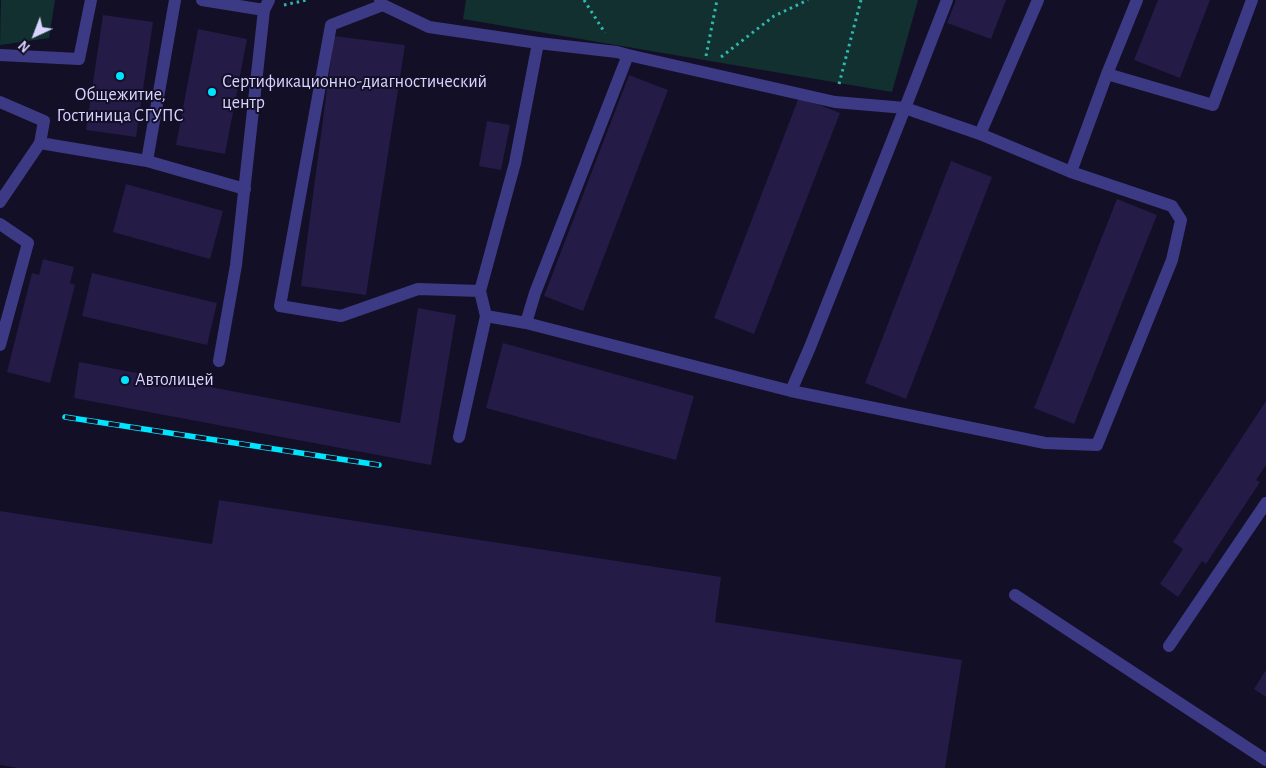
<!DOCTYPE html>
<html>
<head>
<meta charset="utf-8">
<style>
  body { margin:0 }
  #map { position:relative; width:1266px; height:768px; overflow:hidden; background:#130f26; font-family:"Alegreya Sans",sans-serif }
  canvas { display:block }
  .north { position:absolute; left:10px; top:10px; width:50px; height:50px; -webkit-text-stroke:4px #130f26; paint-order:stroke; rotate:223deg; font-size:14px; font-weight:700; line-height:20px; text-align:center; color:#d9d4ff }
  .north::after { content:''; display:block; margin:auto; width:18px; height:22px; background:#d9d4ff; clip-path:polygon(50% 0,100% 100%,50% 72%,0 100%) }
</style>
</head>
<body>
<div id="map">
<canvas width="1266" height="768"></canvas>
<div class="north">N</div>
</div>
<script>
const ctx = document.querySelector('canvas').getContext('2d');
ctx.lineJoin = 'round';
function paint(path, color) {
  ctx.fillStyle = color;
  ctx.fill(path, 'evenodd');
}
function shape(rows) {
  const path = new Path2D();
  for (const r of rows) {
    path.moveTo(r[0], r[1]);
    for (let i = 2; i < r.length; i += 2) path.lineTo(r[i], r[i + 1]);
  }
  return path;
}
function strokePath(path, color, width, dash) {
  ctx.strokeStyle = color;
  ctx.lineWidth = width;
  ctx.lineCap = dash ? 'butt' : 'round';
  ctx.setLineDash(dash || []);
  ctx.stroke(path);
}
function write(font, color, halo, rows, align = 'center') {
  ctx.font = font + ' "Alegreya Sans",sans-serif';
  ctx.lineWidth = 4;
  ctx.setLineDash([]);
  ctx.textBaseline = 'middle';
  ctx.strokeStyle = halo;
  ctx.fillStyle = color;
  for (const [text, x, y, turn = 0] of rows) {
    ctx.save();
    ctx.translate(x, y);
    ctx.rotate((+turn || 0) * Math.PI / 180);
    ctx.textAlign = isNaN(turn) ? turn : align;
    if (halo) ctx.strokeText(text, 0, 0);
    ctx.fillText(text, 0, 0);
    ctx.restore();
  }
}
paint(shape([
  [1,0,55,0,49,38,0,45],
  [466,0,918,0,892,92,463,19]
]), '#12302f');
paint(shape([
  [956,0,1006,0,991,39,947,23],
  [1158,0,1210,0,1180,78,1134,60],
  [103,15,153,22,136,137,86,130],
  [198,29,247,39,225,154,176,145],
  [334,36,405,45,366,295,301,286],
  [629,75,668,90,583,311,544,296],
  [799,97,840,113,754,334,714,318],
  [487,121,510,125,501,170,479,166],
  [951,161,992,177,906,399,865,383],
  [126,184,223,211,210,259,113,232],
  [1117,199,1157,215,1074,424,1034,408],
  [43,259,74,267,70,283,75,285,50,383,7,372,32,273,39,275],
  [92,273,217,303,207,345,82,316],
  [418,308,456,315,431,465,74,398,79,362,400,423],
  [503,343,694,396,676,460,486,408],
  [1266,401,1266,465,1256,480,1260,482,1206,564,1202,561,1178,597,1160,584,1183,549,1173,542],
  [219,500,721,577,715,622,962,660,945,768,18,768,0,765,0,511,212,544],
  [1266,670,1266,697,1254,689]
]), '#241b47');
strokePath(shape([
  [584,0,605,33],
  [284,5,307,0],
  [706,56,717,0],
  [721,57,774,16,808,0],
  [839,84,861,0]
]), '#2fb8b0', 3, [2.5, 4]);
strokePath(shape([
  [202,0,264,10,269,0],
  [380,0,383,5,429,27,538,43,617,52,628,55,535,293,526,323],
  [383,5,331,25,280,306,341,316,418,289,480,291,515,163,538,43],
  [0,55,79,59,91,0],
  [628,55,835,102,905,108,980,134,1038,0],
  [1107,74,1213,105,1252,0],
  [0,102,44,121,40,143,147,161,245,189],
  [147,161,175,0],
  [1071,172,1107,74,1137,0],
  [0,202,40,143],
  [0,224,28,243,0,345],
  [480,291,486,316,526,323,791,391,1045,443,1097,445,1172,260,1181,220,1172,206,1071,172,980,134],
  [219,361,236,265,264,10],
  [791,391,810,347,905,108,947,0],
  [459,437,486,316],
  [1015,595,1266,760],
  [1169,646,1266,503]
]), '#3d3a85', 12);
const rail = shape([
  [65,417,379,465]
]);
strokePath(rail, '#00e5ff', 5.5);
strokePath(rail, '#130f26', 4, [11]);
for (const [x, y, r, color] of [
  [120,76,5,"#00e5ff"],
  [212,92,5,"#00e5ff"],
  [125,380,5,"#00e5ff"]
]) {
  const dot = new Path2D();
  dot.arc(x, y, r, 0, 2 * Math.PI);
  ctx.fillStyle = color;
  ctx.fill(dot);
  strokePath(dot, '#130f26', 2);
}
write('18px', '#d9d4ff', '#130f26', [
  ["Сертификационно-диагностический",222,82],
  ["центр",222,103],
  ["Общежитие,",120,95,"center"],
  ["Гостиница СГУПС",120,116,"center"],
  ["Автолицей",135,380]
], 'left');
</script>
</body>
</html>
